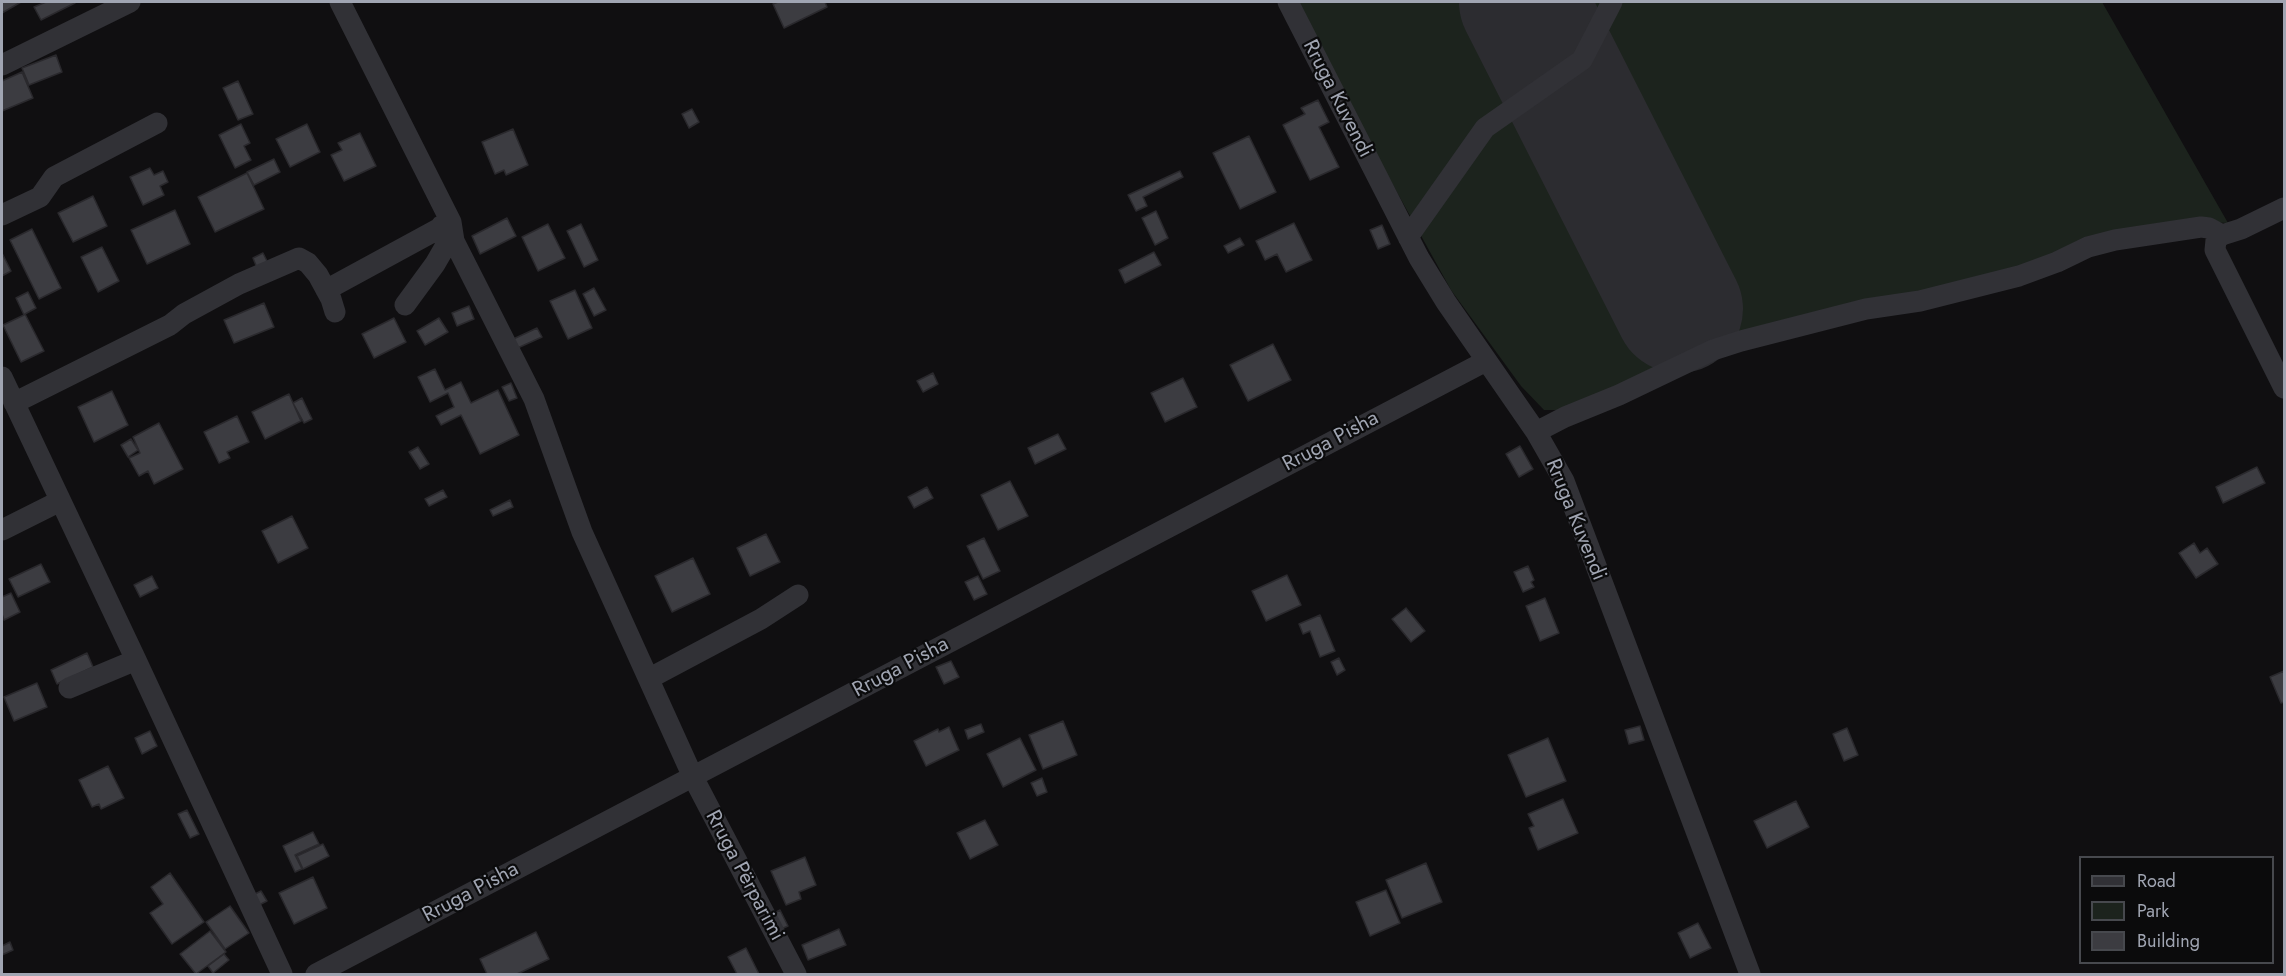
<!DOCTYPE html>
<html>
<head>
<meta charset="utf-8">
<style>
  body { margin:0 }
  #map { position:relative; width:2286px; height:976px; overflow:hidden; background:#100f11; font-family:Jost,sans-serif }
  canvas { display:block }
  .frame { position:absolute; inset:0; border:3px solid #a0a5b2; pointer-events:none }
  .legend { position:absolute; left:2079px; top:856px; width:195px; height:108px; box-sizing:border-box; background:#0b0b0c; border:2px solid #47494e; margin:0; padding:8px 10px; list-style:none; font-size:18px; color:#a0a5b2 }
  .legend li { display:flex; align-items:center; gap:12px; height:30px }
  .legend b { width:30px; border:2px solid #47494e }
</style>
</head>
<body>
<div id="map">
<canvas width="2286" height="976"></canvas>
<div class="frame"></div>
<ul class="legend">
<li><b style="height:8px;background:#313136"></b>Road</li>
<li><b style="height:16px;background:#1c231d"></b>Park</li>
<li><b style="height:16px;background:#3c3c41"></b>Building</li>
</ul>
</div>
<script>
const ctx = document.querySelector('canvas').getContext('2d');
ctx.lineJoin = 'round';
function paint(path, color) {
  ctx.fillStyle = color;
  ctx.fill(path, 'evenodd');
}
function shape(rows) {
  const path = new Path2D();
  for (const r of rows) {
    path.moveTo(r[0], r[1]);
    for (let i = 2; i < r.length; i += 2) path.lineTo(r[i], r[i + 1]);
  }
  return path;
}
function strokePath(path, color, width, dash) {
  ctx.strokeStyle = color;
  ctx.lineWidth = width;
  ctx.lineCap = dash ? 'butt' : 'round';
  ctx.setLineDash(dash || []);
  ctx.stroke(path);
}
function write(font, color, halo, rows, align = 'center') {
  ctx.font = font + ' Jost,sans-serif';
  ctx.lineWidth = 4.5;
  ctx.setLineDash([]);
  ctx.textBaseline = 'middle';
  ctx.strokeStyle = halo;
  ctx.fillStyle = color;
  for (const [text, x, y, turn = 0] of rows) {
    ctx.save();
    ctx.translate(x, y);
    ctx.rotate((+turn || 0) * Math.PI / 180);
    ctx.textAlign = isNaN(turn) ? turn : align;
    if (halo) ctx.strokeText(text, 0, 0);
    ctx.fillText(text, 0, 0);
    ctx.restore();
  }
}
paint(shape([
  [1292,2,2102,2,2228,223,2189,221,2013,271,1855,306,1563,410,1544,410,1521,386,1451,290]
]), '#1c231d');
strokePath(shape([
  [1523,2,1679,309]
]), '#2c2c30', 128);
const building = shape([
  [2,2,21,2,2,13,2,2],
  [46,2,75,2,75,3,41,20,34,7,46,2],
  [778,2,825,2,827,7,784,28,773,4,778,2],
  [56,55,62,72,29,85,22,68,56,55],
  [22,72,33,98,2,111,2,81,22,72],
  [238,81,253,114,238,120,223,88,238,81],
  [1318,100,1329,122,1319,127,1339,167,1310,180,1283,125,1305,114,1301,108,1318,100],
  [692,109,699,122,689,128,682,114,692,109],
  [241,124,250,143,244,146,251,160,235,168,219,135,241,124],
  [307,124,320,152,290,167,276,139,307,124],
  [513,129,528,165,506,175,504,170,495,174,482,142,513,129],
  [360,133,376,166,344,181,331,155,342,150,338,143,360,133],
  [1249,136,1276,192,1240,209,1213,153,1249,136],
  [274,159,280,172,254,185,247,172,274,159],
  [150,168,154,175,163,171,168,182,160,186,164,195,143,205,130,177,150,168],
  [1180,171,1183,177,1143,197,1147,206,1136,211,1128,195,1180,171],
  [247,173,264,209,215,232,198,197,247,173],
  [93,196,107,226,73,242,58,213,93,196],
  [175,210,190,244,147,264,131,230,175,210],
  [1156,211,1168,238,1155,245,1142,218,1156,211],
  [507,218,516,236,480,254,472,236,507,218],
  [1294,223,1312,260,1286,272,1277,254,1265,260,1256,241,1294,223],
  [548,224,565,258,538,271,522,237,548,224],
  [581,224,598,260,584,267,567,231,581,224],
  [1382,225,1390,244,1378,249,1370,230,1382,225],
  [32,229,61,288,39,299,10,240,32,229],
  [1240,238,1244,245,1228,253,1224,246,1240,238],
  [102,247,119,281,98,292,81,257,102,247],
  [1154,252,1161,265,1125,283,1119,270,1154,252],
  [2,253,11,271,2,276,2,253],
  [263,253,268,263,257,268,253,258,263,253],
  [594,288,606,310,594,316,583,294,594,288],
  [575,290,592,328,568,339,550,301,575,290],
  [28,292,36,308,25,314,44,351,21,362,3,325,24,315,16,298,28,292],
  [264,303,274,327,234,343,224,320,264,303],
  [469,306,474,319,457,326,452,313,469,306],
  [394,318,406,342,374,358,362,334,394,318],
  [439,318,448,332,425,345,417,331,439,318],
  [537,328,542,337,511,351,507,342,537,328],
  [1273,344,1291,380,1248,401,1230,365,1273,344],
  [435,369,445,390,461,382,471,403,498,390,519,435,480,454,461,415,441,425,436,416,454,407,448,393,430,402,418,377,435,369],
  [933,373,938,384,923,392,917,381,933,373],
  [1183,378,1197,407,1165,422,1151,393,1183,378],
  [511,383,517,398,509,401,502,387,511,383],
  [112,391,128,425,94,442,78,407,112,391],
  [289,394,301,421,265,439,252,412,289,394],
  [302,398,312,419,304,423,293,403,302,398],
  [237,416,249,442,227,452,230,458,219,463,204,432,237,416],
  [159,423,183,469,154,484,148,471,139,476,129,458,140,453,133,437,159,423],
  [1058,434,1066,449,1035,464,1028,448,1058,434],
  [131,439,138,450,128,457,121,445,131,439],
  [1520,446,1533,469,1519,477,1506,454,1520,446],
  [418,447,429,464,420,469,409,452,418,447],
  [2257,467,2265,483,2223,503,2216,487,2257,467],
  [1010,481,1028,516,998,530,981,495,1010,481],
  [927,487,933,498,914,508,908,497,927,487],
  [443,490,447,497,429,506,425,499,443,490],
  [510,500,513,507,493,516,490,510,510,500],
  [292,516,308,548,278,563,262,531,292,516],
  [766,534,780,562,750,576,737,548,766,534],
  [984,538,1000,571,983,579,967,546,984,538],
  [2194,543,2200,553,2207,548,2218,564,2196,578,2179,553,2194,543],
  [693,558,710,594,672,612,655,576,693,558],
  [41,564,50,582,18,597,9,579,41,564],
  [1528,566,1534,580,1531,582,1534,587,1523,592,1514,572,1528,566],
  [1287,575,1301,605,1266,621,1252,591,1287,575],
  [152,576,158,588,140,597,134,585,152,576],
  [978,576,987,594,974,600,965,582,978,576],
  [11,593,20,612,4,620,2,614,2,597,11,593],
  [1545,598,1559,633,1540,641,1526,606,1545,598],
  [1406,608,1425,631,1411,642,1392,619,1406,608],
  [1320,615,1335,651,1320,657,1310,631,1303,634,1299,624,1320,615],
  [87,653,93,667,57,684,51,670,87,653],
  [1339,658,1345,670,1337,675,1331,662,1339,658],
  [951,661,959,677,944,684,936,667,951,661],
  [2284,671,2284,702,2281,703,2270,677,2284,671],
  [37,683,47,707,14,721,4,697,37,683],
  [1063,721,1077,755,1043,769,1029,735,1063,721],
  [981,724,984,732,968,739,965,730,981,724],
  [1640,726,1644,740,1629,744,1625,730,1640,726],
  [949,727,959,750,926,766,914,741,938,729,939,732,949,727],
  [1847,728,1858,755,1844,761,1833,734,1847,728],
  [150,731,157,746,142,754,135,738,150,731],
  [1020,738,1036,770,1003,787,987,754,1020,738],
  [1548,738,1566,781,1526,797,1508,755,1548,738],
  [108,766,124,798,101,809,99,804,92,807,79,780,108,766],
  [1042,778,1047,792,1037,796,1031,783,1042,778],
  [1563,799,1578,833,1538,850,1529,828,1534,826,1528,814,1563,799],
  [1796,801,1809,827,1767,848,1754,821,1796,801],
  [187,810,199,834,190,838,178,814,187,810],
  [985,820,998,845,970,859,957,833,985,820],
  [313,832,319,844,295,855,302,869,295,872,283,846,313,832],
  [323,844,329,856,303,869,297,856,323,844],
  [805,857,816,885,799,892,801,899,786,905,771,871,805,857],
  [1426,863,1442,902,1402,918,1386,880,1426,863],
  [170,873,204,922,172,944,150,913,163,904,151,887,170,873],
  [313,877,327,908,294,924,279,893,313,877],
  [1386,890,1400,923,1370,936,1356,902,1386,890],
  [261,891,267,901,255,907,249,897,261,891],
  [230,906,249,933,225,949,206,922,230,906],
  [780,910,788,926,777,931,769,916,780,910],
  [1698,923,1711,948,1690,958,1678,933,1698,923],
  [839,929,846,945,808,960,802,945,839,929],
  [210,931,226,952,196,974,180,954,210,931],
  [536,932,549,959,517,974,487,974,480,959,536,932],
  [10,942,13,950,2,955,2,946,10,942],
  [746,948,759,974,737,974,728,957,746,948],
  [224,954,229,960,213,973,208,966,224,954]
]);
paint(building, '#3c3c41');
strokePath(building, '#2a292d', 1.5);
strokePath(shape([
  [340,2,451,222,454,241,534,399,582,532,693,777,796,974],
  [1288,2,1419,258,1446,302,1536,432,1564,481,1750,974],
  [2,65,130,2],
  [2284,208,2241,229,2222,235,2216,240,2215,250,2284,388],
  [2,215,40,197,54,177,157,123],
  [1408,237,1485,128,1582,60,1612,2],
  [326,290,451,222],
  [405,305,435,264,446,245,441,226],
  [2,377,136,660,282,974],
  [14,403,170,325,184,314,239,284,299,258,308,263,318,275,331,299,335,312],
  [1536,432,1565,417,1619,395,1713,350,1741,341,1866,309,1920,301,2019,276,2057,262,2088,247,2115,240,2201,227,2209,228,2222,235],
  [2,530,60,501],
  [650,678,761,619,798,595],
  [69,688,136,660],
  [316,974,1486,361]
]), '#313136', 21);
write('21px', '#a0a5b2', '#0b0b0c', [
  ["Rruga Kuvendi",1337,99,63],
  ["Rruga Pisha",1331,442,-28],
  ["Rruga Kuvendi",1575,520,68],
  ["Rruga Pisha",901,668,-28],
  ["Rruga Përparimi",744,876,62],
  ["Rruga Pisha",471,893,-28]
]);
</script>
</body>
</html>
